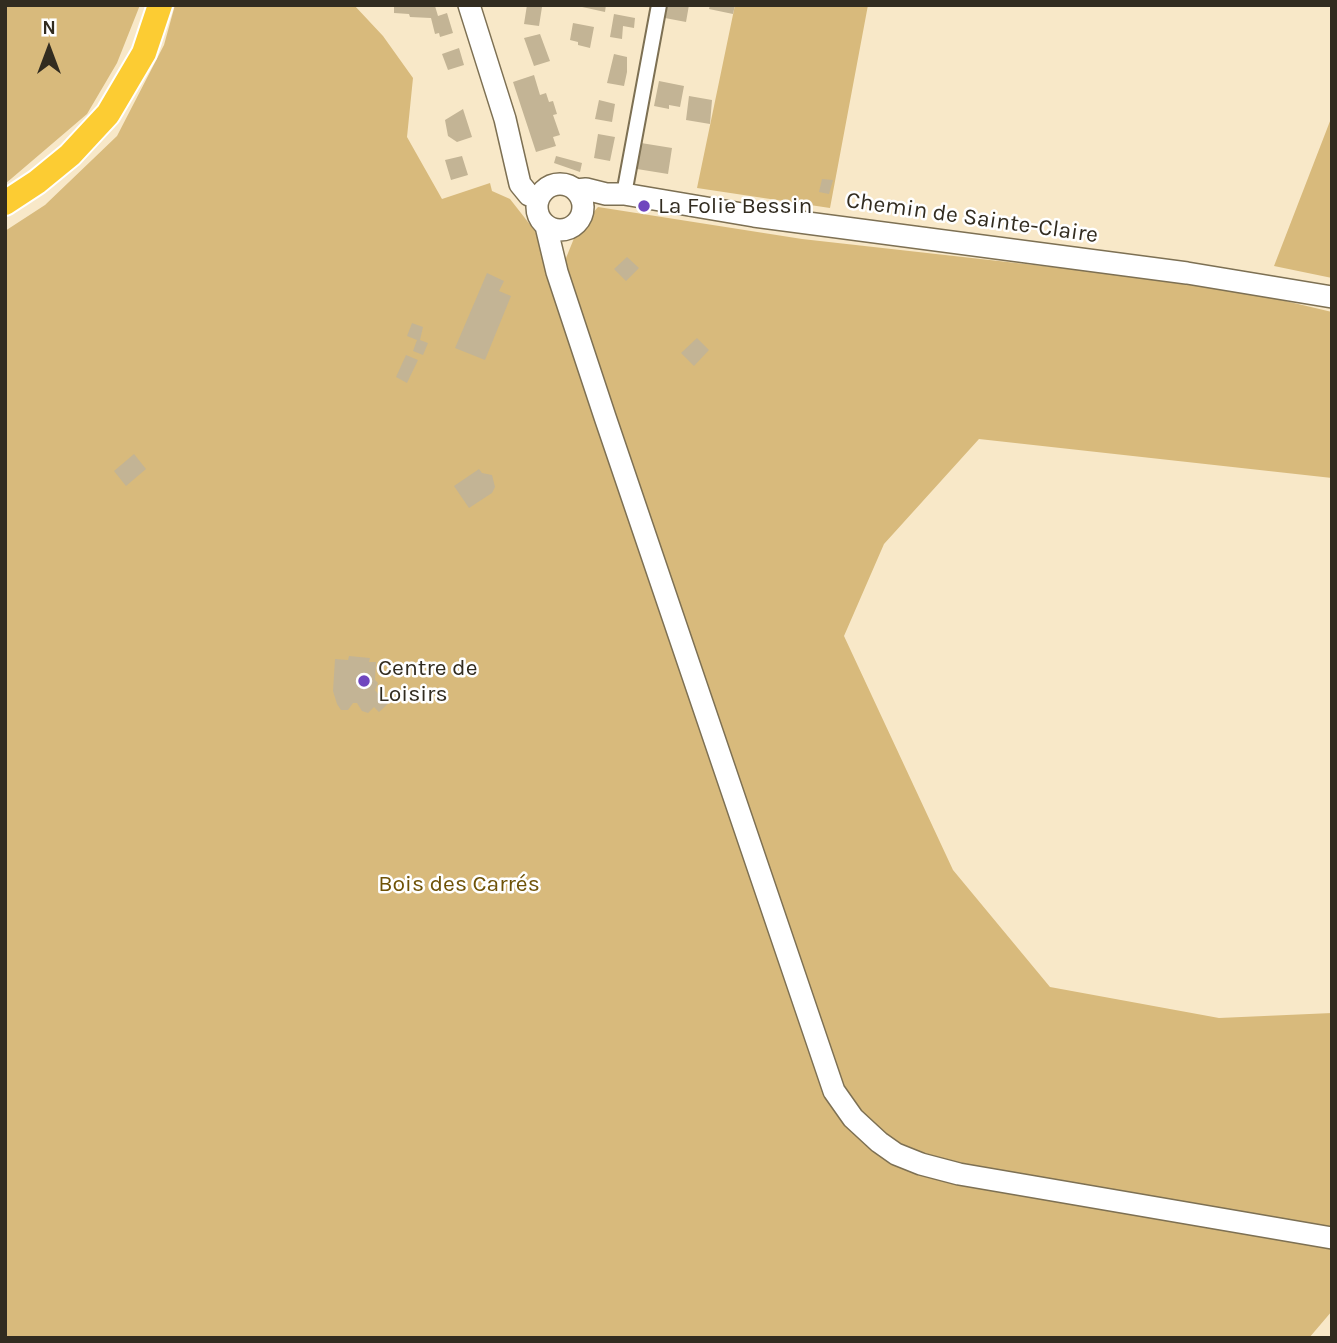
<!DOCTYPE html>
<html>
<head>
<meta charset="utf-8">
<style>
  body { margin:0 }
  #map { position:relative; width:1337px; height:1343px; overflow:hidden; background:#f8e8c8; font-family:Karla,sans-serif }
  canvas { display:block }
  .frame { position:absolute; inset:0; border:7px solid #322c20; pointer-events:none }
  .north { position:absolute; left:14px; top:14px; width:70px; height:70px; -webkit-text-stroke:5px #fff; paint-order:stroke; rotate:0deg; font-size:19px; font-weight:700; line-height:28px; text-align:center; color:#322c20 }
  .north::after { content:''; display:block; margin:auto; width:24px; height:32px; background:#322c20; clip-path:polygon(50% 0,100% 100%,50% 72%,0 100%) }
</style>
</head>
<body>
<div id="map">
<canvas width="1337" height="1343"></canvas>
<div class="frame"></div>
<div class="north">N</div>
</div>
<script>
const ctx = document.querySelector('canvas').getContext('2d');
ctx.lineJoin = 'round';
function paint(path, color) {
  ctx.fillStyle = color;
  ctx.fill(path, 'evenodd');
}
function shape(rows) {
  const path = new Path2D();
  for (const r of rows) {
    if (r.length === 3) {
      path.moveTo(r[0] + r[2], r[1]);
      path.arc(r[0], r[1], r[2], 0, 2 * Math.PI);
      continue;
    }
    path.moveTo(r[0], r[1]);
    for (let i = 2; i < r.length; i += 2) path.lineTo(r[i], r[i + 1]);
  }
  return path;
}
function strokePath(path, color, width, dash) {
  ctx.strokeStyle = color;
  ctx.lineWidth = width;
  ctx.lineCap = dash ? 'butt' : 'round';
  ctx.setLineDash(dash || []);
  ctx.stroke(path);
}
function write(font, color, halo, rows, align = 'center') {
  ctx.font = font + ' Karla,sans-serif';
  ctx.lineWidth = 5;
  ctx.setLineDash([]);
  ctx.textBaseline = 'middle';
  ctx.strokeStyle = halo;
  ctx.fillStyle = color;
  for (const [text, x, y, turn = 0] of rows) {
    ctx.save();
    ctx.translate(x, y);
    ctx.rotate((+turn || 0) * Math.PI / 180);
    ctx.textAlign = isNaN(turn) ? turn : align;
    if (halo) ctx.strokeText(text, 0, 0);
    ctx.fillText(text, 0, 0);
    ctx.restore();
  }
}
paint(shape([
  [5,5,140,5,117,63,87,114,5,184],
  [175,5,354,5,383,36,413,78,407,137,442,199,490,183,492,191,510,199,535,231,550,273,565,270,566,258,577,231,598,207,802,239,1222,286,1332,312,1332,478,979,439,884,544,844,636,953,870,1050,987,1219,1018,1332,1013,1332,1311,1309,1338,5,1338,5,231,45,205,117,136,164,45],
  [735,5,868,5,830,208,697,188],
  [1332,116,1332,278,1274,266]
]), '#d8ba7c');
paint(shape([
  [394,5,435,6,438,16,447,13,453,33,440,37,439,33,435,34,431,18,410,17,409,14,394,13],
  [527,5,542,7,539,26,524,24],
  [573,5,606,5,605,12],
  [668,5,689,5,686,22,665,18],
  [710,5,735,5,733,14,709,9],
  [614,14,635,18,634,28,623,26,622,39,610,37],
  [573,23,594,27,590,48,578,45,578,42,570,40],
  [540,34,550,61,534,66,524,38],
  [459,48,464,65,448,70,442,54],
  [614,54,627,57,627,72,624,86,607,83],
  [534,75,540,95,546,93,549,102,553,101,557,114,553,115,560,135,553,137,556,146,536,152,513,82],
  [659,81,684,86,680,107,669,105,669,109,654,106],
  [689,96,712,100,710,124,686,120],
  [599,100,615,104,612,122,595,119],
  [463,109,472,137,457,142,448,136,445,120],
  [598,134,615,137,610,161,594,158],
  [641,143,672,148,668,174,637,169],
  [462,156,468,175,451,180,445,160],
  [556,156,582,163,580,172,554,163],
  [822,179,833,180,829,194,819,192],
  [627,257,639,268,626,281,614,269],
  [487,273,504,281,499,291,511,296,485,360,455,348],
  [412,323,423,327,420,340,428,343,423,355,413,351,417,340,407,336],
  [697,338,709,350,694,366,681,353],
  [406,355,418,360,407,383,396,377],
  [134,454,146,469,126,486,114,471],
  [479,469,482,473,492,475,495,487,492,493,469,508,454,486],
  [349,656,370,658,369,662,376,662,375,680,378,683,375,690,381,698,390,697,392,700,379,712,374,707,368,713,362,711,357,703,353,703,348,710,341,710,337,704,333,691,335,659,348,660]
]), '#c3b495');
const minor = shape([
  [624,194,659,5]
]);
const secondary = shape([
  [469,5,505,119,520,184,529,195,538,199],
  [560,207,23],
  [576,190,586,189,606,194,624,194,754,216,1187,273,1332,297],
  [546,226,557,272,605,417,834,1091,853,1118,879,1142,896,1154,921,1164,959,1174,1332,1238]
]);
const trunk = shape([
  [5,203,37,182,70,155,108,114,144,53,160,5]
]);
strokePath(minor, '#7d7053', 18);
strokePath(secondary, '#7d7053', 24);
strokePath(trunk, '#fff', 28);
strokePath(minor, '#fff', 14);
strokePath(secondary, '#fff', 21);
strokePath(trunk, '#fccc33', 24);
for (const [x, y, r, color] of [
  [644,206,7,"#7046be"],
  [364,681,7,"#7046be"]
]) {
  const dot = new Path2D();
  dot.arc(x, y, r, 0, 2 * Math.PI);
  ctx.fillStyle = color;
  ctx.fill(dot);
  strokePath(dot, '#fff', 2.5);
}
write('23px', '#322c20', '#fff', [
  ["La Folie Bessin",658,206],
  ["Centre de",378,668],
  ["Loisirs",378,694]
], 'left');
write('23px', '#322c20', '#fff', [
  ["Chemin de Sainte-Claire",972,218,8]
]);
write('23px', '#6e5207', '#fff', [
  ["Bois des Carrés",459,884]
]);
</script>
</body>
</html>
